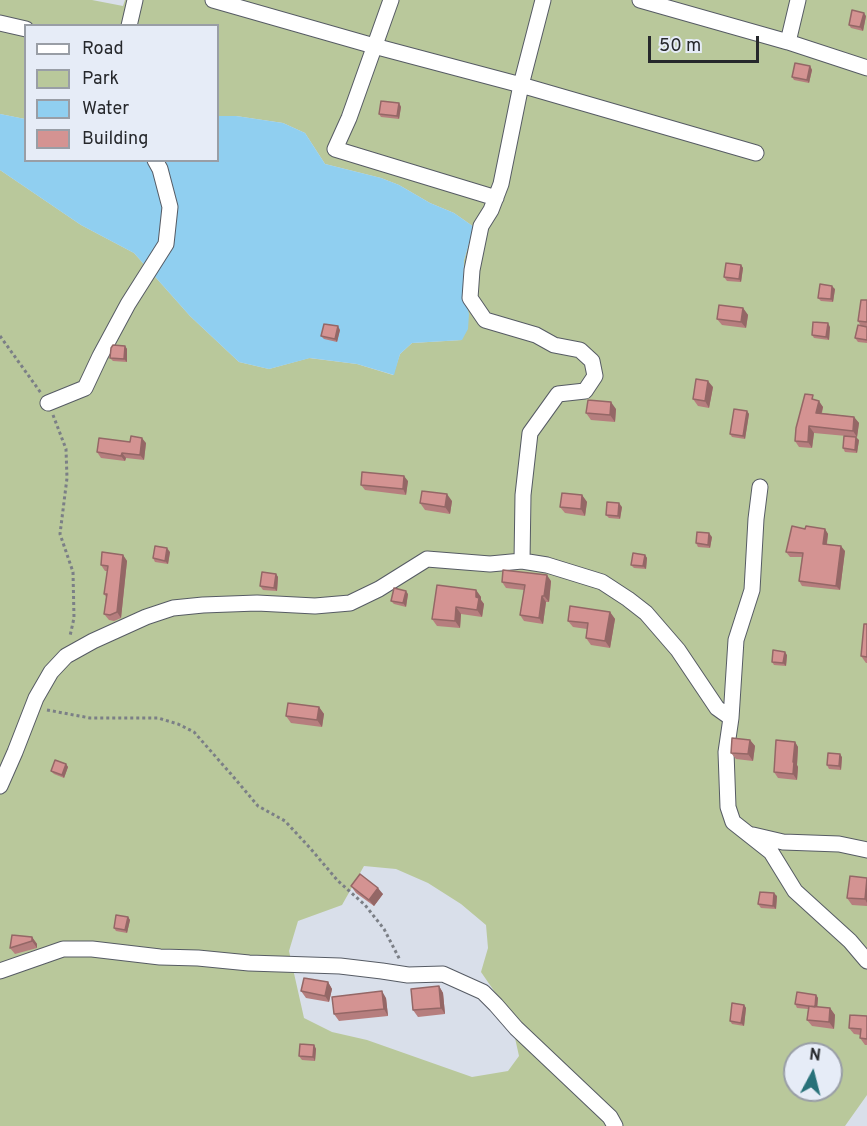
<!DOCTYPE html>
<html>
<head>
<meta charset="utf-8">
<style>
  body { margin:0 }
  #map { position:relative; width:867px; height:1126px; overflow:hidden; background:#d9dfea; font-family:Overpass,sans-serif }
  canvas { display:block }
  .legend { position:absolute; left:24px; top:24px; width:195px; height:138px; box-sizing:border-box; background:#e6ecf7; border:2px solid #999ea6; margin:0; padding:8px 10px; list-style:none; font-size:18px; color:#26282c }
  .legend li { display:flex; align-items:center; gap:12px; height:30px }
  .legend b { width:30px; border:2px solid #999ea6 }
  .north { position:absolute; left:783px; top:1042px; width:60px; height:60px; box-sizing:border-box; background:#e6ecf7; border:2px solid #999ea6; border-radius:50%; rotate:7deg; font-size:16px; font-weight:700; line-height:24px; text-align:center; color:#26282c }
  .north::after { content:''; display:block; margin:auto; width:21px; height:27px; background:#287179; clip-path:polygon(50% 0,100% 100%,50% 72%,0 100%) }
  .scale { position:absolute; left:648px; top:36px; width:111px; height:27px; box-sizing:border-box; border:3px solid #26282c; border-top:0; padding-left:8px; font-size:18px; line-height:21px; white-space:nowrap; color:#26282c; -webkit-text-stroke:4px #e6ecf7; paint-order:stroke }
</style>
</head>
<body>
<div id="map">
<canvas width="867" height="1126"></canvas>
<ul class="legend">
<li><b style="height:8px;background:#fff"></b>Road</li>
<li><b style="height:16px;background:#b9c89b"></b>Park</li>
<li><b style="height:16px;background:#90cff0"></b>Water</li>
<li><b style="height:16px;background:#d49392"></b>Building</li>
</ul>
<div class="north">N</div>
<div class="scale">50 m</div>
</div>
<script>
const ctx = document.querySelector('canvas').getContext('2d');
ctx.lineJoin = 'round';
function paint(path, color) {
  ctx.fillStyle = color;
  ctx.fill(path, 'evenodd');
}
function shape(rows) {
  const path = new Path2D();
  for (const r of rows) {
    path.moveTo(r[0], r[1]);
    for (let i = 2; i < r.length; i += 2) path.lineTo(r[i], r[i + 1]);
  }
  return path;
}
function strokePath(path, color, width, dash) {
  ctx.strokeStyle = color;
  ctx.lineWidth = width;
  ctx.lineCap = dash ? 'butt' : 'round';
  ctx.setLineDash(dash || []);
  ctx.stroke(path);
}
paint(shape([
  [0,0,92,0,123,6,125,0,867,0,867,1095,845,1126,0,1126,0,170,81,225,134,253,190,316,239,362,269,369,309,358,357,364,393,375,400,354,412,343,462,340,464,260,474,227,454,213,430,203,399,185,381,178,325,164,305,133,283,123,236,116,218,116,218,26,26,26,25,119,0,114],
  [364,866,396,869,428,883,461,904,486,925,488,948,481,972,501,1001,515,1038,519,1056,508,1071,472,1077,367,1040,332,1032,304,1018,289,951,298,921,342,905],
  [795,1054,831,1054,831,1090,795,1090]
]), '#b9c89b');
paint(shape([
  [0,114,25,119,26,160,218,160,218,116,236,116,283,123,305,133,325,164,381,178,399,185,430,203,454,213,474,227,464,260,463,291,469,314,468,329,462,340,412,343,400,354,394,375,357,364,310,358,269,369,239,362,190,316,134,253,81,225,0,170]
]), '#90cff0');
const street = shape([
  [213,0,374,46,521,85,756,153],
  [391,0,349,118,335,149,496,198],
  [640,0,788,42,867,68],
  [0,23,26,29],
  [129,26,135,0],
  [788,42,798,0],
  [48,403,85,388,100,356,128,304,166,244,170,207,160,169,155,160],
  [760,487,756,519,752,590,736,640,731,718,726,752,728,807,733,822,771,852,795,891,850,941,867,961],
  [522,561,547,565,602,582,628,599,646,613,678,650,717,708,731,718],
  [0,786,15,752,36,698,51,672,66,656,93,641,146,617,173,608,203,605,257,603,315,606,350,603,379,589,427,559,490,564,522,561,523,495,530,433,558,394,585,391,595,376,592,361,580,350,554,345,536,335,485,320,470,298,472,270,481,226,491,210,501,184,521,85,543,0],
  [753,835,783,842,839,844,867,850],
  [0,971,63,949,92,949,160,957,198,958,249,963,340,966,382,971,408,975,443,974,483,992,496,1005,516,1028,610,1117,615,1126]
]);
strokePath(street, '#565b64', 17);
strokePath(shape([
  [0,336,41,393],
  [53,415,66,449,67,478,60,534,73,572,74,618,70,636],
  [47,710,90,718,158,718,178,724,194,732,231,774,258,806,285,821,310,848,338,881,365,905,384,929,400,960]
]), '#7b7f86', 3, [3, 3]);
strokePath(street, '#fff', 15);
paint(shape([
  [866,16,863,31,851,28,849,25],
  [810,66,812,70,809,83,794,80,792,77],
  [399,103,401,107,399,119,381,117,379,114],
  [741,265,743,268,741,282,727,281,724,277],
  [835,289,833,302,821,301,818,298],
  [867,300,867,343,858,342,855,338,861,326,858,321],
  [743,308,748,315,746,328,722,325,717,319],
  [830,327,829,340,814,338,812,335],
  [340,330,337,342,324,339,321,336],
  [125,346,127,349,127,362,113,361,110,358],
  [713,387,709,408,698,406,693,399],
  [816,400,823,407,822,413,854,417,859,423,857,437,814,433,812,448,799,447,795,441],
  [616,409,615,422,591,420,586,413],
  [747,411,749,414,745,439,732,437,730,434],
  [859,440,857,453,845,452,843,448],
  [130,442,146,443,144,460,126,458,125,461,101,458,97,452],
  [408,481,406,495,365,490,361,485],
  [582,495,587,502,585,516,565,513,560,507],
  [452,501,450,514,425,510,420,503],
  [622,507,620,519,609,518,606,515],
  [805,529,825,529,828,534,827,544,845,551,840,590,802,586,799,581,802,557,790,557,786,552],
  [712,537,710,548,698,547,696,543],
  [170,552,168,564,155,562,153,558],
  [123,555,127,561,121,618,114,621,109,620,104,614,106,597,104,594,107,571,105,571,101,565],
  [645,555,647,558,646,569,634,568,631,565],
  [276,574,278,577,277,591,263,590,260,586],
  [551,581,549,602,546,602,543,624,524,621,520,615,524,590,506,588,502,582],
  [476,590,481,597,481,600,484,604,482,617,461,614,460,628,437,626,432,619],
  [408,594,406,607,394,604,391,601],
  [610,612,615,619,610,648,591,645,586,638,587,629,573,627,568,621],
  [867,624,867,663,866,663,861,656],
  [787,655,786,666,774,665,772,662],
  [319,707,324,714,322,727,291,723,286,716],
  [750,740,755,746,753,761,736,759,731,753],
  [795,742,798,747,797,765,798,767,797,780,778,778,774,772],
  [842,757,841,770,829,769,827,765],
  [66,764,68,767,64,778,54,774,51,771],
  [867,878,867,906,852,905,847,898],
  [351,886,383,894,374,906,356,893],
  [777,896,776,909,761,908,758,904],
  [128,917,130,920,127,933,116,931,114,928],
  [32,937,37,944,37,948,15,954,10,948],
  [328,982,332,989,329,1002,306,998,301,991],
  [439,986,443,993,445,1014,418,1017,413,1010],
  [816,995,818,998,817,1007,830,1008,835,1015,834,1029,812,1026,807,1020,808,1009,797,1008,795,1004],
  [386,998,388,1016,339,1021,334,1014],
  [744,1005,746,1008,744,1026,732,1024,730,1021],
  [867,1016,867,1045,865,1045,860,1038,861,1035,854,1034,849,1028],
  [314,1045,316,1049,315,1061,302,1060,299,1056]
]), '#b67e7e');
paint(shape([
  [864,13,866,16,863,31,860,27],
  [810,66,812,70,809,83,807,80],
  [399,103,401,107,399,119,397,116],
  [741,265,743,268,741,282,739,279],
  [832,286,835,289,833,302,831,299],
  [743,308,748,315,746,328,741,322],
  [828,323,830,327,829,340,826,337],
  [338,326,340,330,337,342,335,339],
  [125,346,127,349,127,362,124,359],
  [708,381,713,387,709,408,705,401],
  [819,401,823,407,820,419,816,413],
  [611,402,616,409,615,422,610,415],
  [747,411,749,414,745,439,743,436],
  [854,417,859,423,857,437,853,431],
  [809,426,814,433,812,448,808,442],
  [856,437,859,440,857,453,855,450],
  [142,438,146,443,144,460,140,455],
  [122,453,126,458,125,461,121,456],
  [404,476,408,481,406,495,403,489],
  [447,494,452,501,450,514,445,507],
  [582,495,587,502,585,516,581,509],
  [619,503,622,507,620,519,618,516],
  [825,529,828,534,826,548,823,544],
  [709,533,712,537,710,548,708,545],
  [841,546,845,551,840,590,836,586],
  [167,548,170,552,168,564,165,561],
  [123,555,127,561,121,618,117,612],
  [645,555,647,558,646,569,643,566],
  [276,574,278,577,277,591,274,588],
  [547,575,551,581,549,602,544,596],
  [476,590,481,597,481,600,484,604,482,617,477,610,476,597],
  [406,591,408,594,406,607,403,603],
  [542,596,546,602,543,624,539,618],
  [456,607,461,614,460,628,455,621],
  [610,612,615,619,610,648,605,641],
  [785,652,787,655,786,666,783,663],
  [319,707,324,714,322,727,317,720],
  [750,740,755,746,753,761,748,754],
  [795,742,798,747,797,765,798,767,797,780,793,774,793,762],
  [840,754,842,757,841,770,839,766],
  [66,764,68,767,64,778,62,775],
  [867,878,867,903,865,899],
  [378,888,383,894,374,906,369,900],
  [774,893,777,896,776,909,773,906],
  [128,917,130,920,127,933,125,930],
  [32,937,37,944,37,948,32,941],
  [328,982,332,989,329,1002,325,996],
  [439,986,443,993,445,1014,441,1008],
  [382,991,386,998,388,1016,384,1009],
  [816,995,818,998,817,1010,815,1007],
  [744,1005,746,1008,744,1026,741,1023],
  [830,1008,835,1015,834,1029,829,1022],
  [314,1045,316,1049,315,1061,313,1057]
]), '#946766');
const building = shape([
  [852,10,864,13,860,27,849,25,852,10],
  [795,63,810,66,807,80,792,77,795,63],
  [381,101,399,103,397,116,379,114,381,101],
  [726,263,741,265,739,279,724,277,726,263],
  [820,284,832,286,831,299,818,298,820,284],
  [861,300,867,300,867,322,858,321,861,300],
  [719,305,743,308,741,322,717,319,719,305],
  [813,322,828,323,826,337,812,335,813,322],
  [324,324,338,326,335,339,321,336,324,324],
  [858,325,867,327,867,340,855,338,858,325],
  [113,345,125,346,124,359,110,358,111,348,113,345],
  [696,379,708,381,705,401,693,399,696,379],
  [805,394,813,395,812,399,819,401,816,413,854,417,853,431,809,426,808,442,795,441,796,428,805,394],
  [588,400,611,402,610,415,586,413,588,400],
  [734,409,747,411,743,436,730,434,734,409],
  [131,436,142,438,140,455,122,453,121,456,97,452,99,438,130,442,131,436],
  [844,436,856,437,855,450,843,448,844,436],
  [362,472,404,476,403,489,361,485,362,472],
  [422,491,447,494,445,507,420,503,422,491],
  [562,493,582,495,581,509,560,507,562,493],
  [607,502,619,503,618,516,606,515,607,502],
  [792,526,805,529,806,526,825,529,823,544,841,546,836,586,799,581,803,553,786,552,792,526],
  [697,532,709,533,708,545,696,543,697,532],
  [155,546,167,548,165,561,153,558,155,546],
  [102,552,123,555,117,612,110,615,104,614,107,594,104,594,108,566,101,565,102,552],
  [633,553,645,555,643,566,631,565,633,553],
  [503,570,547,575,544,596,542,596,539,618,520,615,525,585,502,582,503,570],
  [262,572,276,574,274,588,260,586,262,572],
  [437,585,476,590,476,597,479,598,477,610,456,607,455,621,432,619,437,585],
  [394,588,406,591,403,603,391,601,394,588],
  [570,606,610,612,605,641,586,638,588,623,568,621,570,606],
  [864,624,867,624,867,657,861,656,864,624],
  [773,650,785,652,783,663,772,662,773,650],
  [288,703,319,707,317,720,286,716,288,703],
  [732,738,750,740,748,754,731,753,732,738],
  [776,740,795,742,793,762,794,762,793,774,774,772,776,740],
  [828,753,840,754,839,766,827,765,828,753],
  [55,760,66,764,62,775,51,771,55,760],
  [360,874,378,888,369,900,351,886,360,874],
  [850,876,867,878,865,899,847,898,850,876],
  [760,892,774,893,773,906,758,904,760,892],
  [116,915,128,917,125,930,114,928,116,915],
  [12,935,32,937,32,941,10,948,12,935],
  [304,978,328,982,325,996,301,991,304,978],
  [439,986,441,1008,413,1010,411,989,439,986],
  [382,991,384,1009,334,1014,332,997,382,991],
  [797,992,816,995,815,1007,795,1004,797,992],
  [732,1003,744,1005,741,1023,730,1021,732,1003],
  [809,1006,830,1008,829,1022,807,1020,809,1006],
  [850,1015,867,1016,867,1039,860,1038,861,1029,849,1028,850,1015],
  [300,1044,314,1045,313,1057,299,1056,300,1044]
]);
paint(building, '#d49392');
strokePath(building, '#946766', 1.5);
</script>
</body>
</html>
